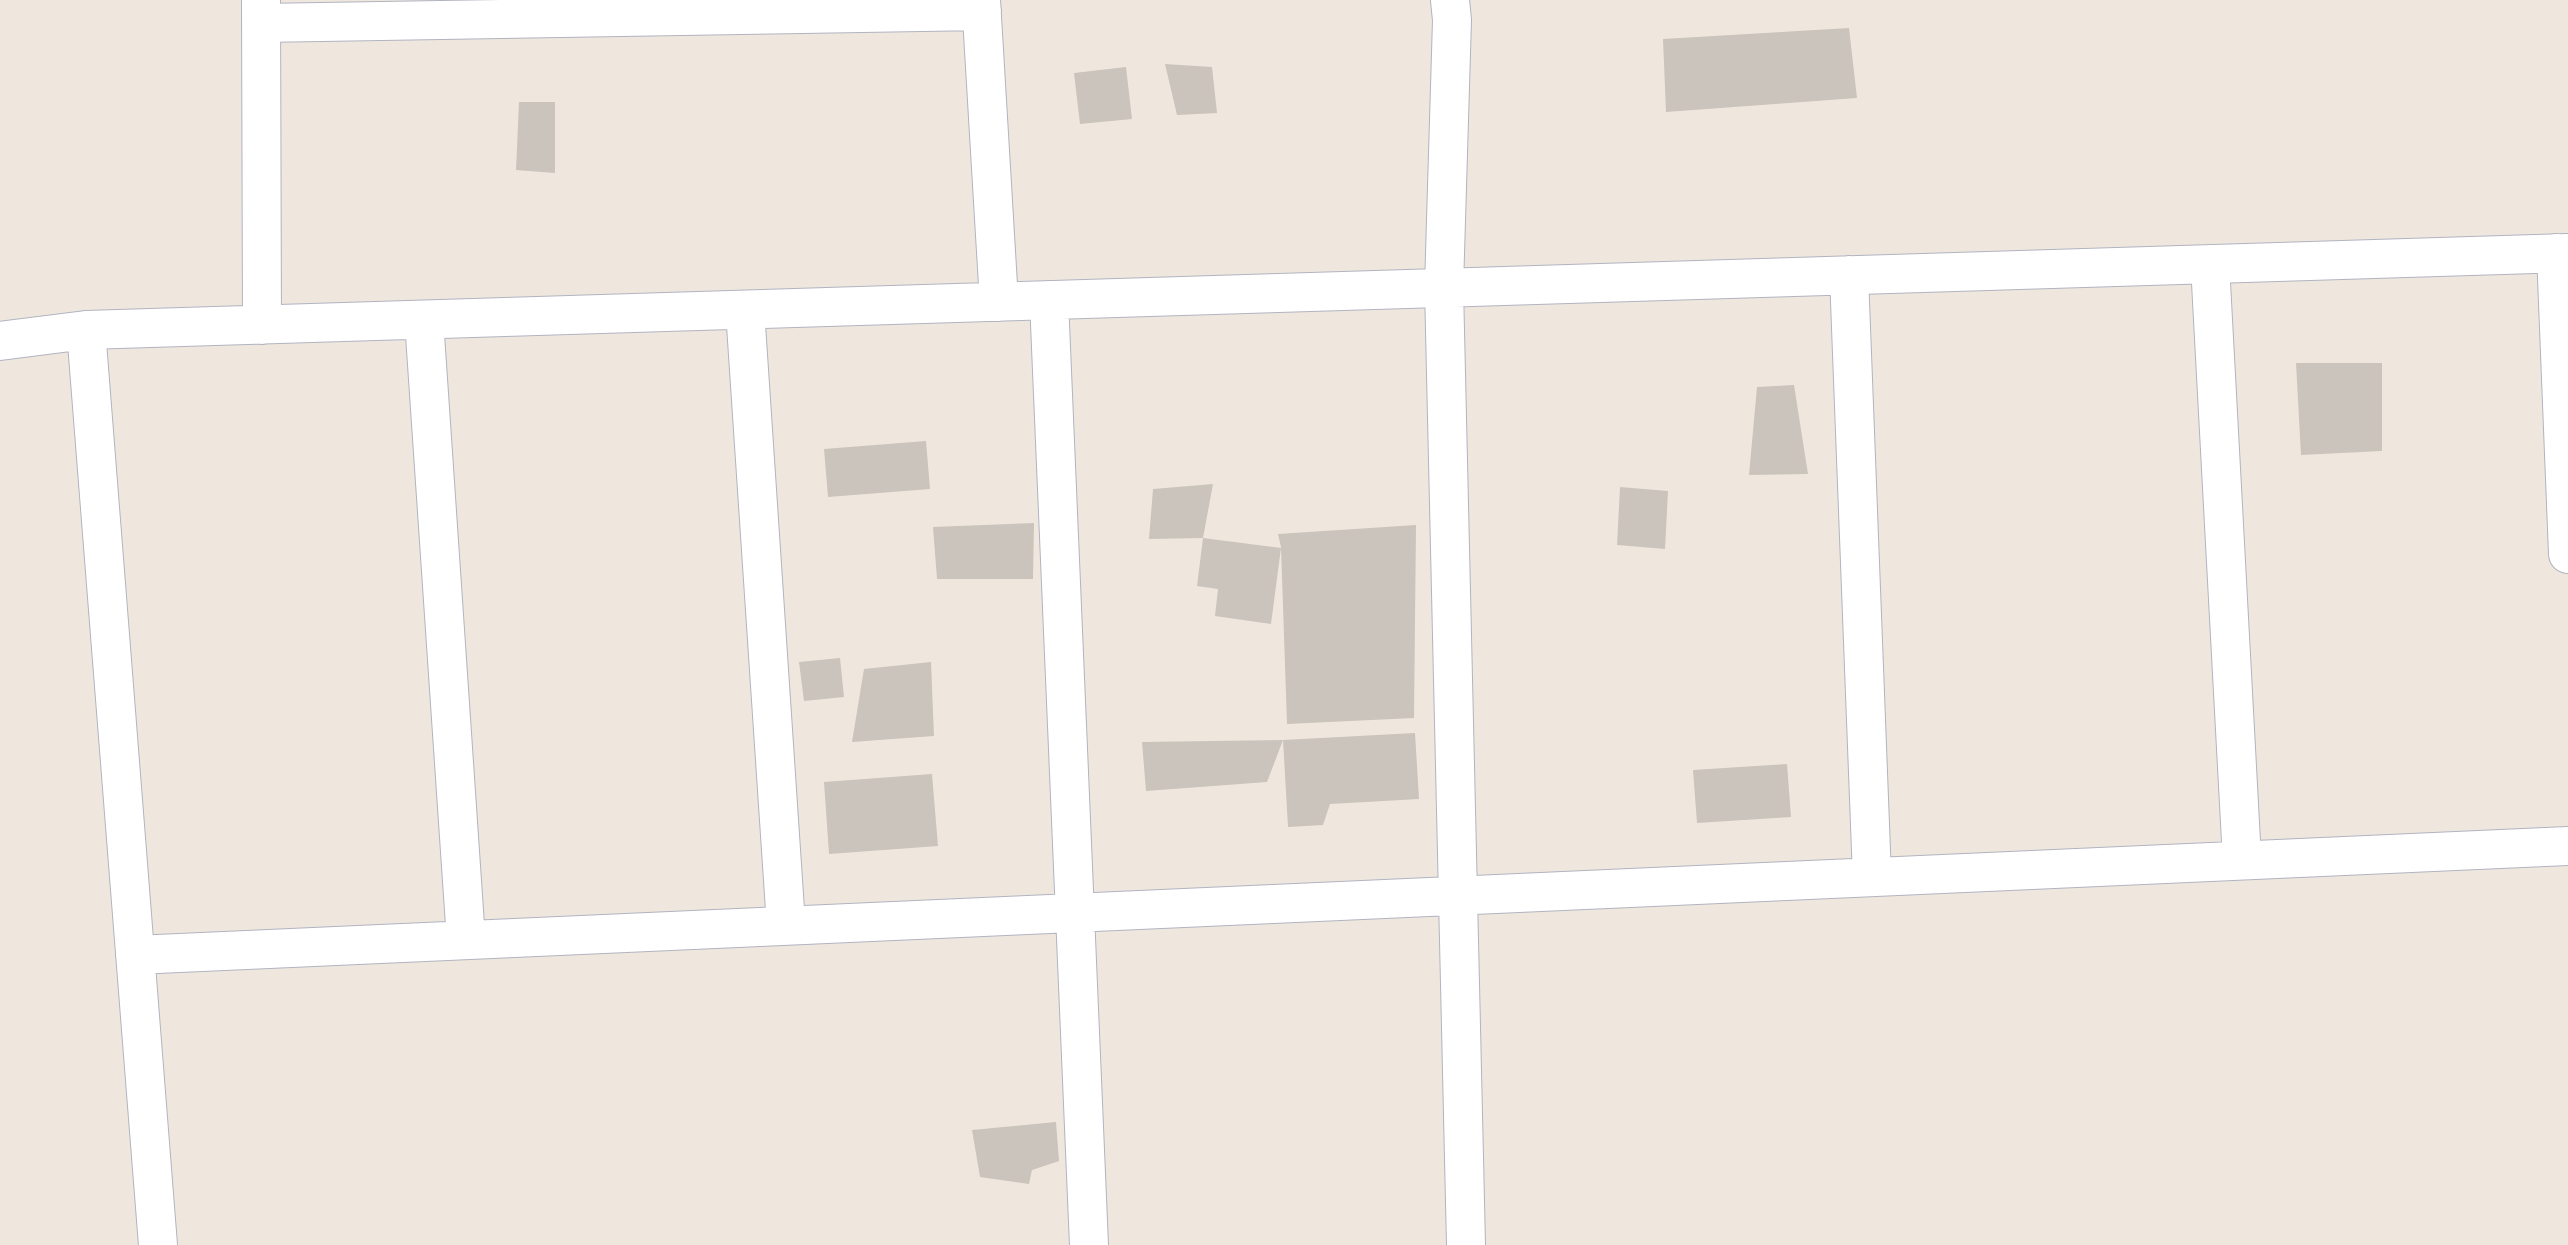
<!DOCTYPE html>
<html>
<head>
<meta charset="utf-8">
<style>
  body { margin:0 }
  canvas { display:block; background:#efe7dd }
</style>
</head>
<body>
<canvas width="2568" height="1245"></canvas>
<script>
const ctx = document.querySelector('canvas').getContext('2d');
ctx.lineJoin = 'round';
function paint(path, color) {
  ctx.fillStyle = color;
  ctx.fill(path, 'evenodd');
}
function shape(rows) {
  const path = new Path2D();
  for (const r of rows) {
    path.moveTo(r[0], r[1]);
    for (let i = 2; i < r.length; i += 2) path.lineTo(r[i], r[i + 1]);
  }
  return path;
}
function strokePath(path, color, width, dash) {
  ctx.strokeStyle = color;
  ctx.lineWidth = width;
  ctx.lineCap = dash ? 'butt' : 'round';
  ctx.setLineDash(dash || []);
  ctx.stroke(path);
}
paint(shape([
  [1849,28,1857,98,1666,112,1663,39],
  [1165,64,1212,67,1217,113,1177,115],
  [1126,67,1132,119,1080,124,1074,73],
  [519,102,555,102,555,173,516,170],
  [2296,363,2382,363,2382,451,2301,455],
  [1794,385,1808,474,1749,475,1757,387],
  [926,441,930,489,828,497,824,449],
  [1213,484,1203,538,1149,539,1153,489],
  [1620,487,1668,491,1665,549,1617,545],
  [1034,523,1033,579,937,579,933,527],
  [1416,525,1414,718,1287,724,1281,547,1278,534],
  [1203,538,1281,548,1271,624,1215,616,1218,589,1197,586],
  [840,658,844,697,804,701,799,662],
  [931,662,934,736,852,742,864,669],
  [1415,733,1419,799,1330,804,1323,825,1288,827,1283,740],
  [1283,740,1267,782,1146,791,1142,742],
  [1787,764,1791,817,1697,823,1693,770],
  [932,774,938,846,829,854,824,782],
  [1056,1122,1059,1161,1032,1170,1029,1184,980,1177,972,1130]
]), '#cac4bc');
const minor = shape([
  [261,0,262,325],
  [981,0,999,302],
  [1450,0,1452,20,1444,287,1466,1245],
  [261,23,982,11],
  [2556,253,2568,554],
  [2210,264,2242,860],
  [1849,275,1872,877],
  [1049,300,1089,1245],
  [745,310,786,925],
  [424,320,466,940],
  [86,330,158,1245],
  [0,341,86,330,2568,253],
  [135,955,2568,846]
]);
strokePath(minor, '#b1b4c1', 40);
strokePath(minor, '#fff', 38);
</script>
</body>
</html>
